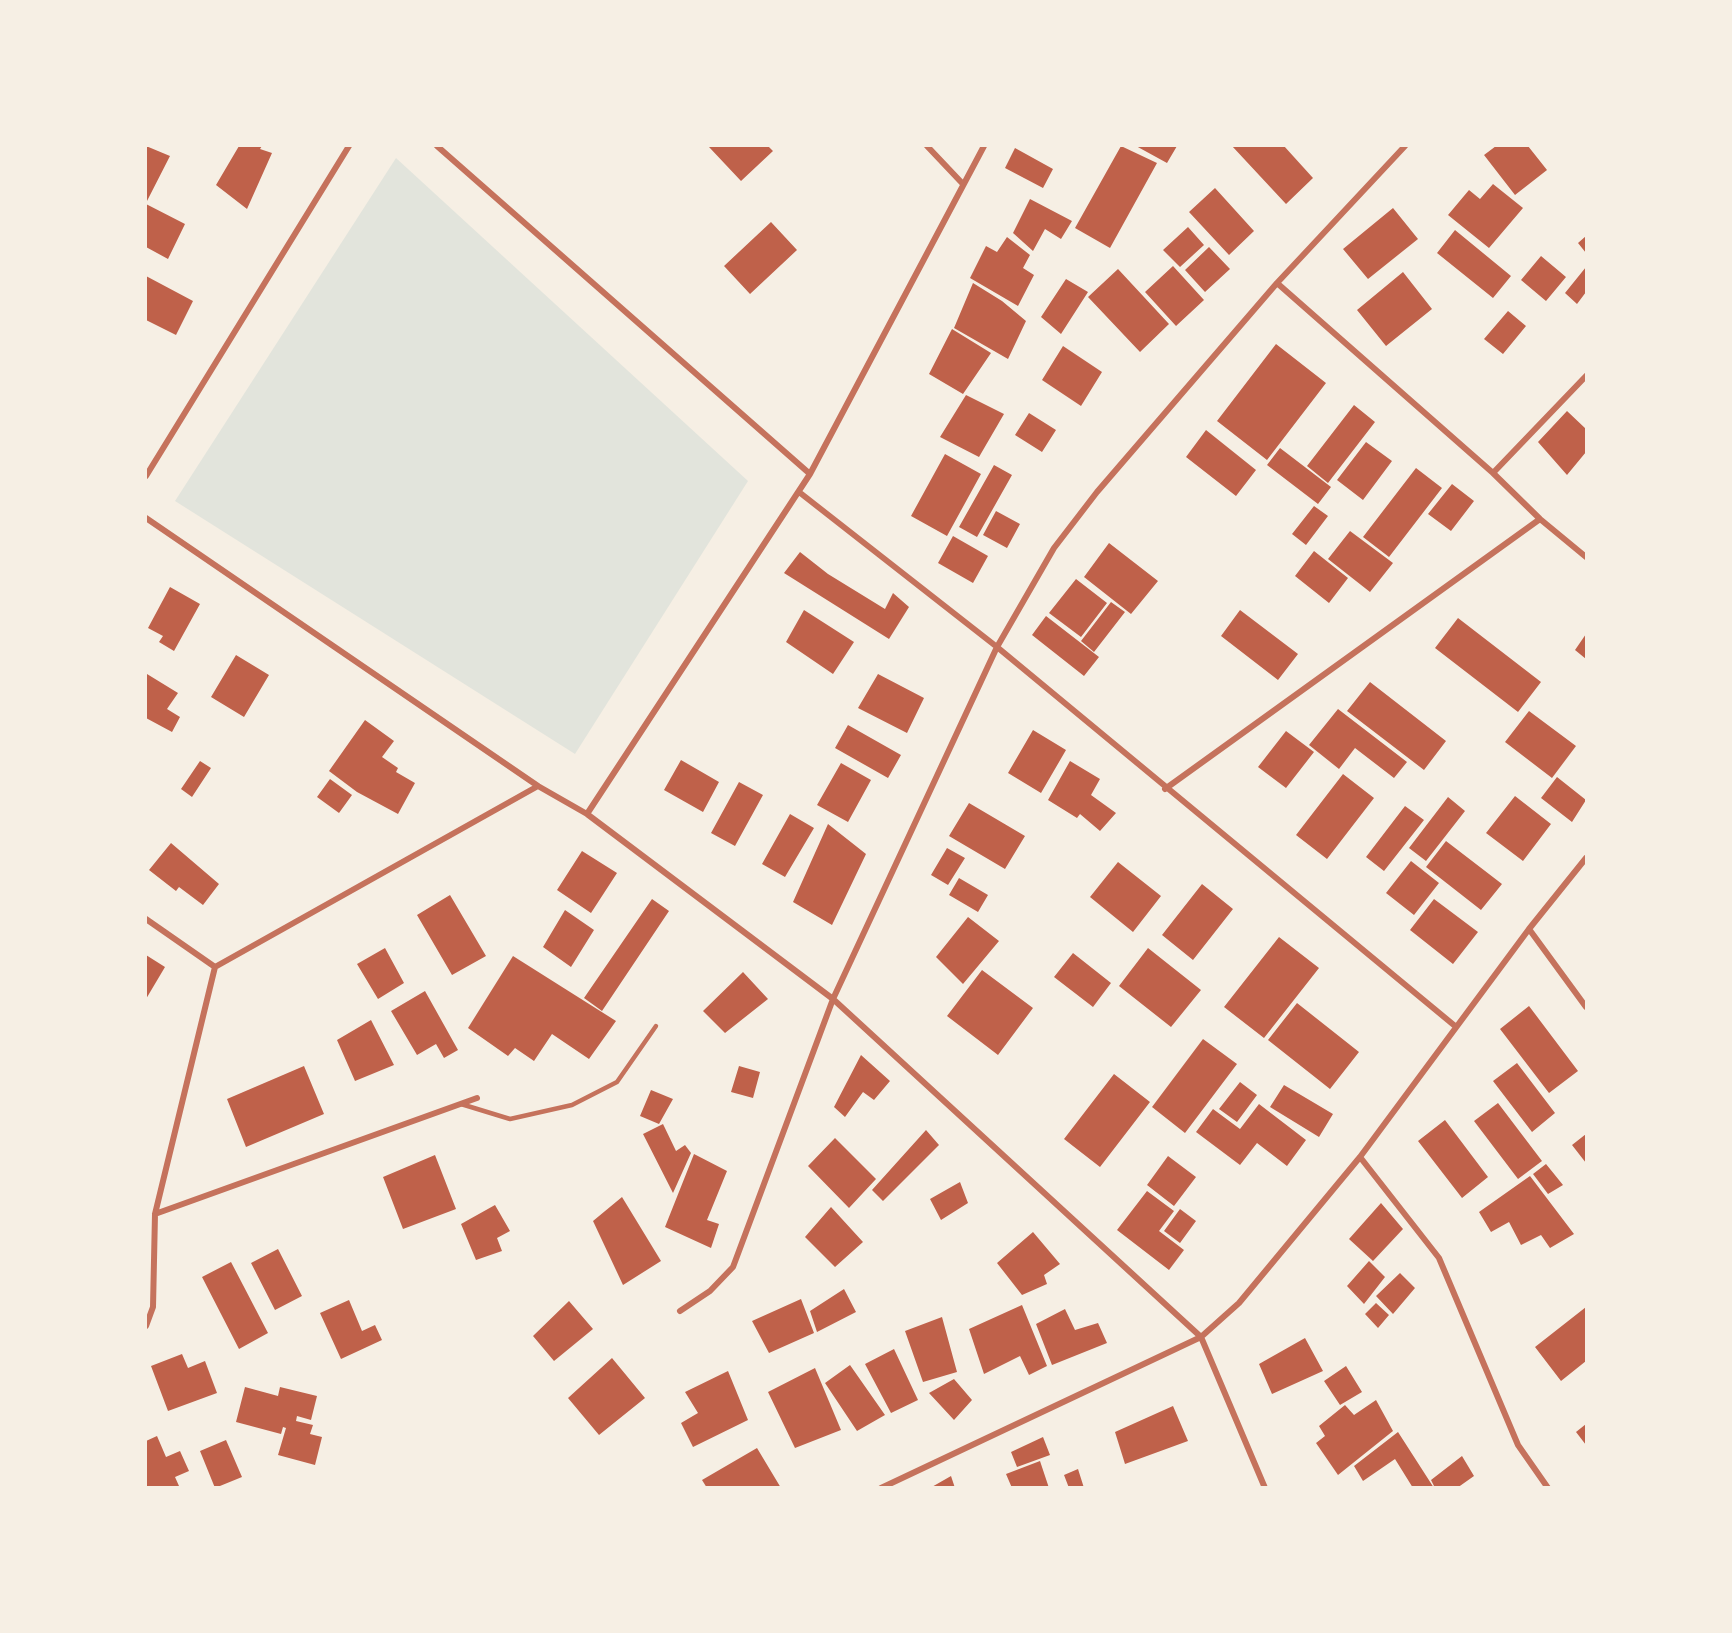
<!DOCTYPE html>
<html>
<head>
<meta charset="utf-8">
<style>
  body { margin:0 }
  #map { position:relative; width:1732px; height:1633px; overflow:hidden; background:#f6efe4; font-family:"Space Grotesk",sans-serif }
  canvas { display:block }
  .frame { position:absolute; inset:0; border:147px solid #f6efe4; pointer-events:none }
</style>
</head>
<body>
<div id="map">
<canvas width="1732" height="1633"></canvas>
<div class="frame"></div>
</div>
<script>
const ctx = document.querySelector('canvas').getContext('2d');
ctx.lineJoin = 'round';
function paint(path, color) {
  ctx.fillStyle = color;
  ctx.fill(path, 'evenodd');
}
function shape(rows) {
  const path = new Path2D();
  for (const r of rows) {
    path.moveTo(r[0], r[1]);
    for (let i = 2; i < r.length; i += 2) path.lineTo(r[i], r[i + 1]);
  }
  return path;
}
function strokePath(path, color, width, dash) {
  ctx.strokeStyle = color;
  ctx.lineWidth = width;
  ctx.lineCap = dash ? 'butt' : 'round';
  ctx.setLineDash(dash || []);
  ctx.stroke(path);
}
paint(shape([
  [396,158,748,481,575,754,175,501]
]), '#e2e4dc');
paint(shape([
  [146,146,170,156,147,201,146,200],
  [239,146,262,146,260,149,272,153,247,209,216,185],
  [710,146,768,146,773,151,741,181,709,147],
  [1121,146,1157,163,1110,248,1075,228],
  [1136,146,1177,146,1167,163],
  [1232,146,1284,146,1313,178,1286,204],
  [1496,146,1528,146,1547,170,1515,195,1484,155],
  [1015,148,1053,169,1043,188,1005,168],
  [1493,184,1523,208,1489,248,1448,215,1469,190,1480,199],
  [1215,188,1254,231,1229,255,1189,212],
  [1030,199,1072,221,1061,239,1045,229,1033,251,1013,233],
  [146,204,185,224,168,259,146,247],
  [1393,208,1418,239,1368,279,1343,249],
  [771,222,797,250,750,294,724,266],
  [1188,227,1204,245,1180,267,1163,250],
  [1455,230,1511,276,1493,298,1437,253],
  [1586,236,1586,253,1578,243],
  [1007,237,1030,255,1023,268,1034,275,1018,306,970,278,986,246,997,252],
  [1209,247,1230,269,1205,292,1185,270],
  [1541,256,1566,277,1546,301,1521,280],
  [1173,266,1204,300,1176,326,1145,292],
  [1586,267,1586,292,1577,304,1565,293],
  [1118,269,1169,324,1140,352,1088,297],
  [1403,272,1432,309,1386,346,1357,310],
  [146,276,193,301,176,335,146,320],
  [1066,279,1088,292,1061,334,1041,317],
  [973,283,1002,301,1026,321,1008,359,954,328],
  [1508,311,1526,326,1503,354,1484,339],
  [952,329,991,353,963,394,929,374],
  [1276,344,1326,383,1267,460,1217,421],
  [1063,346,1102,372,1081,406,1042,380],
  [966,395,1004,414,979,457,940,437],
  [1354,405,1375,422,1328,483,1307,466],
  [1567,411,1586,429,1586,452,1567,475,1538,442],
  [1029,413,1056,430,1042,452,1015,435],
  [1206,430,1256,470,1236,496,1186,457],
  [1366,442,1392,461,1363,500,1337,480],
  [1280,448,1331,487,1318,504,1267,465],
  [945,454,981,474,947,536,911,516],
  [994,465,1012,475,977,537,959,527],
  [1416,468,1442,488,1389,557,1363,537],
  [1452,484,1474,501,1451,531,1428,514],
  [1314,506,1328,516,1306,545,1292,534],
  [996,511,1020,524,1007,548,983,535],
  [1350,531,1393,563,1370,592,1328,559],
  [953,536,988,556,973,583,938,563],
  [1109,543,1158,581,1131,614,1084,577],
  [1314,551,1348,578,1329,603,1295,576],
  [800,552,828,574,885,609,893,593,909,607,889,639,784,573],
  [1076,579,1107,603,1081,637,1049,613],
  [170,587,200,604,174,651,159,642,163,636,148,628],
  [1111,602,1125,612,1094,652,1081,641],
  [804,610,854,642,833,674,786,642],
  [1240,610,1298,654,1278,680,1221,636],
  [1046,616,1099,657,1084,676,1032,635],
  [1458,618,1541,682,1518,712,1435,648],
  [1586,634,1586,659,1575,650],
  [236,655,269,675,244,717,211,697],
  [147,674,178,693,167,709,180,717,172,732,146,718],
  [878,674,924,698,907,733,858,708],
  [1370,682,1446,741,1424,770,1347,711],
  [1338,709,1407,762,1394,778,1355,748,1339,769,1309,745],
  [1529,711,1576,746,1552,778,1505,742],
  [365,720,394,741,382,757,398,768,396,772,415,783,398,814,357,792,329,771],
  [848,725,901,755,888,778,835,748],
  [1033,730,1066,750,1041,793,1008,773],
  [1286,731,1314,752,1286,788,1258,767],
  [681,760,719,782,703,812,664,790],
  [200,761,211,768,192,797,181,789],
  [1070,761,1100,779,1091,795,1116,813,1100,831,1080,814,1077,818,1048,800],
  [841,763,871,780,848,822,817,805],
  [1343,774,1374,798,1327,859,1296,835],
  [1557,777,1586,800,1572,822,1541,798],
  [330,779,352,795,339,813,317,797],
  [739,782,763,795,735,846,711,833],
  [1515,796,1551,824,1523,861,1486,833],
  [1448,797,1465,811,1426,861,1409,848],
  [969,803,1025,836,1005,869,949,836],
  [1405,806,1424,820,1384,871,1366,857],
  [790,814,814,828,785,877,762,864],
  [828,824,866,854,832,925,793,902],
  [1446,841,1502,884,1481,910,1426,867],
  [171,843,219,884,203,905,179,887,176,891,149,870],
  [947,848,965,858,948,885,931,875],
  [582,851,617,873,591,913,557,890],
  [1411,861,1439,883,1414,915,1386,893],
  [1118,862,1161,896,1133,932,1090,897],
  [959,878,988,895,978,912,949,895],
  [1202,884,1233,909,1193,960,1162,935],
  [450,895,486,956,452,975,417,915],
  [652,899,669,911,602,1011,584,998],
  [1434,899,1478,932,1453,964,1410,930],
  [565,910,594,930,571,967,543,947],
  [968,917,999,941,963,984,936,957],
  [1279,937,1319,968,1264,1038,1224,1007],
  [385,948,404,983,378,999,357,964],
  [1148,948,1201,990,1171,1027,1119,986],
  [1073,953,1111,983,1093,1007,1054,977],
  [146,955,165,967,146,999],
  [513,956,616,1021,589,1059,552,1034,534,1061,515,1048,508,1056,468,1028],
  [982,970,1033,1008,998,1055,947,1016],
  [743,972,768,999,725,1033,703,1011],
  [425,991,458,1050,444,1058,436,1044,417,1055,391,1011],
  [1297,1003,1359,1052,1330,1089,1268,1040],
  [1529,1006,1578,1071,1549,1093,1500,1029],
  [371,1020,394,1065,355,1081,337,1040],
  [1203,1039,1237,1064,1185,1133,1152,1107],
  [861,1055,890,1081,874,1100,863,1092,845,1117,834,1107],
  [1517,1063,1555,1113,1532,1132,1493,1081],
  [304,1066,324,1114,246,1147,227,1099],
  [739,1066,760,1072,753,1098,731,1092],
  [1114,1074,1150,1102,1100,1167,1064,1139],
  [1240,1082,1257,1095,1237,1122,1219,1109],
  [1284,1085,1333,1114,1319,1137,1270,1107],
  [651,1090,673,1099,659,1124,640,1116],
  [1498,1103,1542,1161,1518,1179,1474,1121],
  [1259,1104,1306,1140,1287,1166,1257,1143,1240,1165,1196,1132,1213,1109,1240,1129],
  [1445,1120,1488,1177,1462,1198,1418,1141],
  [663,1124,676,1151,685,1145,691,1153,673,1193,643,1134],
  [926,1130,939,1145,883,1201,872,1190],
  [1586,1134,1586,1163,1572,1145],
  [835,1138,876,1179,849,1208,808,1166],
  [694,1154,727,1171,707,1220,719,1224,711,1248,665,1227],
  [435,1155,456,1209,403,1229,383,1177],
  [1168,1156,1196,1177,1174,1206,1147,1185],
  [1546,1164,1563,1185,1548,1194,1533,1174],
  [1530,1176,1574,1234,1550,1248,1541,1235,1521,1245,1509,1222,1491,1232,1479,1212],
  [960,1182,968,1203,941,1220,930,1199],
  [1147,1191,1174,1211,1159,1231,1184,1250,1169,1270,1117,1230],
  [622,1197,661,1261,623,1285,593,1221],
  [1381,1203,1403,1229,1373,1261,1349,1239],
  [495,1205,510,1231,497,1238,502,1251,476,1260,461,1224],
  [831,1207,863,1242,835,1267,805,1237],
  [1180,1209,1196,1221,1180,1243,1164,1231],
  [1033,1232,1060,1264,1044,1275,1047,1284,1022,1295,997,1263],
  [278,1249,302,1296,275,1310,251,1263],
  [1369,1261,1385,1277,1364,1304,1347,1286],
  [231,1262,268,1333,239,1349,202,1277],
  [1400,1273,1415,1288,1393,1314,1376,1296],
  [844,1289,856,1312,817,1332,810,1311],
  [801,1299,814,1333,769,1353,752,1321],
  [349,1300,362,1331,375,1325,382,1340,341,1359,320,1313],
  [569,1301,593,1329,554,1361,533,1336],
  [1376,1303,1389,1315,1378,1328,1365,1314],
  [1022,1305,1047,1366,1029,1375,1020,1356,984,1374,969,1329],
  [1586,1307,1586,1361,1561,1381,1535,1347],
  [1065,1309,1075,1330,1098,1323,1107,1343,1052,1365,1036,1324],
  [942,1317,957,1372,923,1382,905,1331],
  [1305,1338,1323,1371,1272,1394,1259,1364],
  [894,1349,918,1400,891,1413,865,1364],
  [182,1354,188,1368,205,1361,217,1393,168,1411,151,1366],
  [612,1358,645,1398,599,1435,568,1398],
  [850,1365,885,1415,857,1431,825,1383],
  [1346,1366,1362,1392,1340,1405,1324,1381],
  [815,1368,841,1430,795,1448,768,1392],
  [728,1371,748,1420,693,1447,681,1423,698,1413,685,1392],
  [954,1379,972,1400,954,1420,929,1393],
  [245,1387,278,1396,280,1387,317,1396,311,1420,297,1416,296,1421,313,1425,310,1434,322,1437,315,1465,278,1455,286,1428,283,1427,281,1434,236,1422],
  [1376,1400,1393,1431,1338,1475,1316,1443,1325,1436,1319,1426,1345,1405,1354,1415],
  [1173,1406,1188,1441,1125,1464,1115,1432],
  [1586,1424,1586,1445,1576,1432],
  [1398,1432,1434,1488,1413,1488,1395,1459,1363,1481,1354,1466],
  [157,1436,166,1457,180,1451,189,1471,175,1477,179,1486,176,1488,146,1488,146,1441],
  [1043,1437,1050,1455,1017,1467,1011,1452],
  [226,1440,242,1477,215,1488,200,1451],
  [757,1448,781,1488,707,1488,702,1480],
  [1462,1456,1474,1476,1457,1488,1435,1488,1431,1480],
  [1040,1461,1049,1488,1012,1488,1006,1474],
  [1078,1469,1084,1488,1069,1488,1064,1475],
  [951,1476,955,1488,930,1488]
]), '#bf614a');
strokePath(shape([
  [461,1104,510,1119,572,1105,617,1082,656,1026]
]), '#c5725c', 4.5);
strokePath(shape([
  [437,146,810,474],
  [927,146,962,183],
  [1277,283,1493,473,1540,519,1586,557],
  [1493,473,1586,376],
  [146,476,349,146],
  [799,492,997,647,1455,1026],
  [146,518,538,786,587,814,833,999,1201,1337,1265,1488],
  [1165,789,1540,519],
  [587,814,810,474,984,146],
  [146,919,215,967],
  [1529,929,1586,1007],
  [1360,1157,1439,1258,1518,1445,1548,1488],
  [155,1214,477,1098],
  [680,1311,710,1291,733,1267,833,999,997,647,1054,548,1097,492,1277,283,1405,146],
  [146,1326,153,1307,155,1214,215,967,538,786],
  [881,1488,1201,1337,1239,1303,1360,1157,1529,929,1586,858]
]), '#c5725c', 6);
</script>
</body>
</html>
